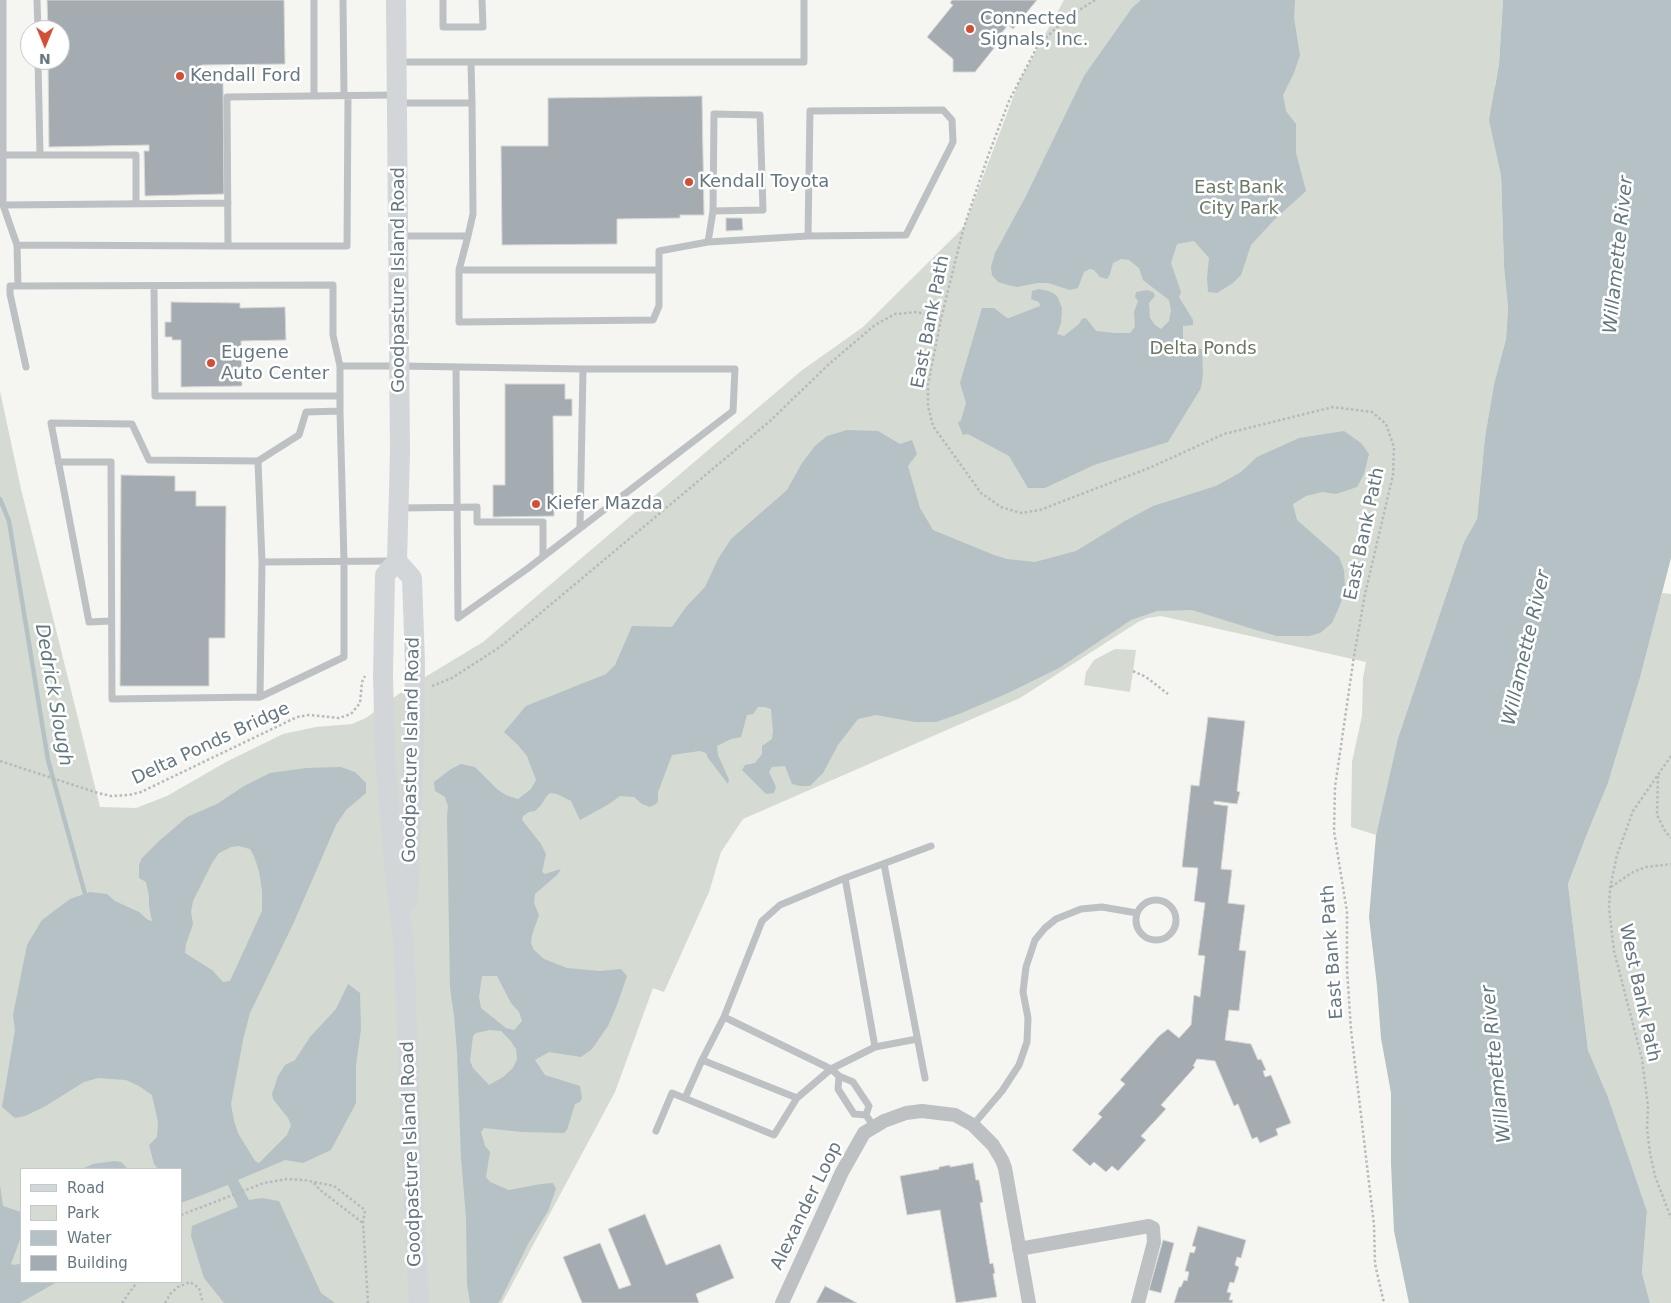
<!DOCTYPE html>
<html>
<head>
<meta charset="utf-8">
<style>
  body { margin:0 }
  #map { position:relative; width:1671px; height:1303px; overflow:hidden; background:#f5f5f2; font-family:"DejaVu Sans",sans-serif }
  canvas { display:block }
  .legend { position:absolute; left:20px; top:1168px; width:162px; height:115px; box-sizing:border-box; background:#fff; border:1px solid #c2c9cc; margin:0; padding:6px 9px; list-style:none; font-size:15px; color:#677780 }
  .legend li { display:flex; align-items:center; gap:10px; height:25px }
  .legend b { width:25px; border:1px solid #c2c9cc }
  .north { position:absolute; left:20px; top:20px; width:50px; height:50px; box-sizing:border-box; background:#fff; border:1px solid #c2c9cc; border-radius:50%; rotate:180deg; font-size:14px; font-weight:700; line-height:20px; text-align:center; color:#677780 }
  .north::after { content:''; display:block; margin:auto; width:18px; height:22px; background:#d14e37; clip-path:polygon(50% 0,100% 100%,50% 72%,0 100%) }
</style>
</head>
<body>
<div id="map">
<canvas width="1671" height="1303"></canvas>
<ul class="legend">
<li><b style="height:6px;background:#d2d6d9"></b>Road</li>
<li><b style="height:14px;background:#d5dad2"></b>Park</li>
<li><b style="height:14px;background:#b5c1c4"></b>Water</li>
<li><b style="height:14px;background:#a5acb1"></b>Building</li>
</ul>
<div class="north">N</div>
</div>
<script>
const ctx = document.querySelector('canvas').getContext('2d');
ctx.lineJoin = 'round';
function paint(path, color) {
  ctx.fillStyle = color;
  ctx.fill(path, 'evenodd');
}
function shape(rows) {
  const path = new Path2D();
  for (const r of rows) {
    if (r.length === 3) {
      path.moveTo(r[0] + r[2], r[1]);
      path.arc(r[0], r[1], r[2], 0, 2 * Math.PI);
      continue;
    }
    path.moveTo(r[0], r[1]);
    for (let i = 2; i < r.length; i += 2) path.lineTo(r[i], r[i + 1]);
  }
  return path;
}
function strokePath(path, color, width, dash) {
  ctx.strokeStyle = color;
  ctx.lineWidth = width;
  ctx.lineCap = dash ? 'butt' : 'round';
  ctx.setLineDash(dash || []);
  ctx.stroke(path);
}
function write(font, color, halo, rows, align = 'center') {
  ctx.font = font + ' "DejaVu Sans",sans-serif';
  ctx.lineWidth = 5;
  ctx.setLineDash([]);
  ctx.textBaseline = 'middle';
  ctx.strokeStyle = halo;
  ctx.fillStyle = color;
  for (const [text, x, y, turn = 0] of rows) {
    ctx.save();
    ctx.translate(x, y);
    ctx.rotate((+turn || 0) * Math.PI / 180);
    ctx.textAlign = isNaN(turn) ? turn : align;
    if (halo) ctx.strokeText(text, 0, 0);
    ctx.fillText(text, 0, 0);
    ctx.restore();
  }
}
paint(shape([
  [1064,0,1503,0,1499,64,1495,85,1501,175,1504,267,1508,308,1506,339,1494,384,1485,437,1477,519,1464,542,1398,738,1376,835,1351,827,1352,762,1362,716,1363,678,1366,662,1161,616,1147,618,1138,622,1020,698,743,819,721,852,709,892,664,992,653,988,615,1092,502,1303,0,1303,0,391,21,489,100,807,136,808,167,796,226,762,283,734,316,727,352,724,366,718,407,688,483,642,801,371,863,327,964,227,1019,82],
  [21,1169,181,1169,181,1282,21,1282],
  [1662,593,1671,594,1671,1303,1650,1303,1642,1273,1647,1211,1608,1097,1588,1050,1568,884,1587,834,1608,783,1640,678],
  [1115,649,1136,650,1130,692,1084,685,1086,672,1094,660]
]), '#d5dad2');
paint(shape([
  [1141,0,1295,0,1294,18,1300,55,1294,73,1283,95,1286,111,1296,124,1296,153,1306,191,1274,220,1251,245,1241,275,1233,283,1217,293,1208,292,1207,278,1209,258,1194,241,1177,244,1171,263,1181,292,1179,297,1193,320,1193,325,1183,326,1183,342,1186,346,1202,349,1203,374,1201,388,1168,442,1094,465,1045,488,1028,488,1009,456,968,434,963,435,958,423,961,420,966,403,960,383,982,308,994,308,1007,318,1009,318,1040,306,1039,302,1031,299,1032,291,1039,289,1048,291,1055,294,1058,298,1062,308,1061,323,1057,334,1064,336,1079,324,1082,319,1086,318,1096,331,1115,333,1130,333,1135,327,1134,312,1138,301,1135,297,1136,292,1147,290,1153,292,1155,296,1149,303,1150,318,1155,325,1161,329,1169,321,1171,310,1169,300,1143,280,1139,268,1129,260,1121,259,1113,263,1110,274,1107,279,1100,277,1094,270,1090,269,1084,272,1078,288,1070,290,1048,283,1037,283,1017,287,1008,285,998,282,992,275,991,267,995,253,1026,196,1084,76,1132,8],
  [1503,0,1671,0,1671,558,1640,678,1608,783,1587,834,1568,884,1588,1050,1608,1097,1647,1211,1642,1273,1650,1303,1409,1303,1394,1231,1391,1164,1391,1093,1381,1038,1377,986,1369,917,1376,835,1398,738,1464,542,1477,519,1485,437,1494,384,1506,339,1508,308,1504,267,1501,175,1489,120,1499,64],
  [847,430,878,431,900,444,912,440,917,454,908,466,920,508,933,530,994,555,1007,559,1035,562,1076,551,1125,521,1153,506,1216,486,1241,472,1257,457,1299,438,1344,431,1361,443,1369,454,1364,474,1357,487,1336,494,1322,492,1306,496,1293,504,1297,520,1339,557,1344,570,1345,589,1340,605,1332,623,1320,633,1309,636,1277,636,1256,630,1192,610,1157,611,1131,620,1059,668,1008,693,959,714,936,722,915,722,876,715,858,719,838,745,823,773,810,786,800,786,792,784,785,766,772,767,769,772,776,787,774,793,766,794,742,770,745,765,755,763,762,754,762,746,772,739,773,731,771,709,765,707,758,707,753,714,747,715,741,737,731,739,717,746,718,755,729,780,728,784,708,758,706,753,700,751,672,755,658,792,658,801,656,804,650,807,642,804,634,797,620,796,609,804,580,820,571,801,557,794,550,793,546,797,541,805,535,811,529,812,523,816,522,820,541,844,546,854,542,872,545,874,561,869,557,875,535,894,534,903,539,915,532,935,531,943,534,950,544,959,567,968,600,971,621,969,627,976,617,1005,608,1026,592,1049,581,1057,549,1052,535,1060,545,1075,580,1086,582,1098,580,1102,575,1104,567,1130,564,1133,522,1132,484,1128,481,1132,485,1146,490,1152,486,1177,490,1182,509,1190,541,1184,553,1183,556,1189,548,1211,528,1244,500,1301,498,1303,470,1303,467,1284,466,1218,461,1157,457,1052,454,1016,450,988,447,816,448,806,445,797,435,791,434,782,451,769,461,764,475,767,498,790,506,795,518,799,531,789,536,780,527,756,518,745,504,732,526,706,606,674,615,665,632,626,672,627,686,607,705,587,718,559,731,539,787,490,802,463,815,446,827,436],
  [482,976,497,976,511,1003,519,1012,522,1021,514,1030,506,1028,481,1008,479,997],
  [490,1030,501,1031,510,1040,516,1049,517,1059,513,1068,503,1077,489,1085,473,1068,470,1061,473,1036,476,1033],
  [341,767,355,772,366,783,366,793,346,810,336,825,294,922,250,1013,243,1040,231,1104,234,1121,238,1133,255,1161,259,1163,287,1135,291,1125,288,1118,273,1099,272,1094,278,1076,285,1065,295,1060,310,1037,336,1009,348,984,360,993,361,1029,356,1065,356,1103,331,1150,303,1163,285,1160,238,1180,249,1200,262,1198,279,1201,321,1293,335,1303,224,1303,204,1278,191,1236,192,1226,238,1207,228,1185,181,1203,181,1169,158,1169,154,1164,149,1145,157,1137,158,1122,152,1095,139,1086,126,1080,98,1078,84,1082,44,1107,25,1116,15,1118,2,1107,15,1030,13,1015,27,945,42,920,70,899,90,892,107,894,115,901,139,912,148,920,152,921,149,906,149,896,146,882,139,878,139,865,142,858,159,841,187,817,217,804,244,786,270,773,306,768],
  [239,846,250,849,254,856,259,871,262,891,262,911,230,981,223,982,212,970,185,953,186,944,193,924,191,912,193,901,212,863,219,853,231,847],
  [114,1161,121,1162,128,1169,82,1169,93,1164],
  [0,1185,3,1206,21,1212,21,1237,11,1264,15,1265,21,1263,21,1282,57,1282,20,1303,0,1303]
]), '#b5c1c4');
strokePath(shape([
  [0,499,9,521,48,760,85,894]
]), '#b5c1c4', 4.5);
const building = shape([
  [47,0,284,0,285,64,202,65,201,82,223,82,224,194,145,196,144,151,149,151,149,145,49,147,48,60,60,60,60,30,48,30,47,0],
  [952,0,1037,0,1013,29,1008,25,1000,35,1003,37,975,72,953,72,953,59,927,37,953,5,950,3,952,0],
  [702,96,704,215,680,215,680,218,617,219,617,244,502,245,501,146,548,146,548,98,702,96],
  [726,218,742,218,743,230,726,231,726,218],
  [171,302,240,303,240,308,285,307,286,340,241,341,242,386,181,387,181,340,172,340,172,337,165,337,165,322,171,322,171,302],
  [505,384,565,384,565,399,572,399,572,416,553,416,554,516,493,517,493,485,505,485,505,384],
  [121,475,175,476,175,491,196,491,196,506,226,506,225,638,209,638,209,686,120,686,121,475],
  [1208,717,1245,721,1237,791,1240,792,1237,804,1214,801,1214,804,1228,806,1221,869,1232,870,1228,903,1245,905,1239,950,1246,951,1239,1011,1229,1010,1225,1040,1251,1044,1258,1060,1261,1059,1266,1070,1263,1071,1265,1077,1271,1075,1291,1123,1276,1129,1278,1135,1260,1143,1257,1137,1252,1139,1238,1104,1234,1106,1215,1061,1197,1059,1193,1066,1195,1067,1161,1105,1166,1109,1141,1136,1146,1140,1118,1171,1112,1166,1106,1172,1094,1162,1090,1166,1072,1150,1102,1117,1098,1114,1125,1084,1120,1080,1159,1036,1168,1029,1179,1038,1191,1025,1194,995,1200,997,1205,956,1198,955,1205,903,1194,901,1198,868,1182,867,1191,785,1199,786,1208,717],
  [973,1163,976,1180,979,1180,983,1202,980,1203,990,1264,993,1263,995,1273,993,1274,997,1297,956,1303,940,1210,907,1215,900,1176,939,1169,939,1167,950,1165,950,1167,973,1163],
  [645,1214,666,1265,720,1244,734,1278,696,1294,699,1303,582,1303,563,1257,600,1243,619,1289,631,1285,608,1229,645,1214],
  [1198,1226,1246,1240,1241,1258,1237,1257,1235,1265,1239,1267,1234,1283,1230,1282,1227,1292,1231,1293,1229,1300,1233,1300,1232,1303,1174,1303,1179,1287,1181,1287,1184,1280,1187,1281,1189,1272,1185,1271,1190,1252,1194,1253,1196,1247,1192,1246,1198,1226],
  [1163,1240,1174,1243,1161,1293,1149,1290,1163,1240],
  [825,1286,857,1303,816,1303,825,1286]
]);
paint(building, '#a5acb1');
strokePath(building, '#d7d7d5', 1);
strokePath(shape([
  [1095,0,1067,18,1038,45,1009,101,988,156,963,230,941,319,928,385,928,406,933,426,981,493,1001,507,1021,513,1040,510,1149,468,1224,434,1333,407,1372,412,1386,424,1394,447,1393,475,1365,594,1354,656,1335,787,1334,831,1347,912,1347,969,1351,1030,1374,1225,1375,1264,1384,1303],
  [1133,671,1146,677,1168,694],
  [432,686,452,678,500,647,770,421,829,364,875,325,895,314,917,312,941,319],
  [1671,756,1633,811,1617,855,1610,888,1609,908,1614,951,1642,1059,1648,1106,1647,1128,1650,1153,1655,1176,1671,1218],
  [0,761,98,793,111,796,129,795,141,792,297,717,309,715,339,718,351,714,360,703,362,682,365,676],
  [1658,776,1657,815,1665,831,1671,838],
  [1611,887,1633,872,1646,867,1671,864],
  [314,1183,320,1190,363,1223],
  [181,1215,264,1183,287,1179,304,1180,334,1186,365,1210,363,1223,368,1303],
  [122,1303,137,1282],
  [165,1303,171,1293,178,1287,190,1282,199,1288,203,1303]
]), '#b7babc', 2.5, [2.5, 2.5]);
strokePath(shape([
  [3,0,3,205,228,203],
  [37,0,38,30],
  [343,0,344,96],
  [443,0,443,27,483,27,482,0],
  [38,60,40,155],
  [399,62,804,62,804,0],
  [471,62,472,103],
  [314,96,314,0],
  [348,96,347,246,228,246,227,97,394,95],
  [398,103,472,103,473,214,468,236,399,236],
  [3,155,136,155,136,204],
  [3,205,17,245],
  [708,242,713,211,714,114,760,115,763,210,713,211],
  [459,270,659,270,659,306,653,320,459,322,459,270,468,236],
  [659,270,659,251,708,242,808,236,810,111,943,110,952,120,953,142,906,235,808,236],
  [18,286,17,245,228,246],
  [154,286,155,396,340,396],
  [26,367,10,294,10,286,333,285,333,335,340,366],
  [340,411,340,366,400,366,583,369,735,369,733,411,527,569,458,618,456,367],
  [258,461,299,435,306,412,340,411,344,561,344,657,260,697],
  [58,462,111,462,112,699,260,697,262,562],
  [401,508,477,507,477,522,543,522,543,556],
  [580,527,583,369],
  [111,621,89,622,51,423,132,424,149,460,258,461,262,562,392,561],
  [884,864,925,1078],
  [845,878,931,846],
  [1156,920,20],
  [724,1017,831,1069,797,1098,702,1060,724,1017,762,921,780,905,845,878,875,1047],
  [839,1076,838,1089,854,1114,866,1115,874,1127],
  [685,1098,702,1060],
  [866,1115,869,1106,853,1082,839,1076,831,1069,875,1047,917,1039],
  [973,1125,1002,1091,1019,1065,1027,1042,1028,1018,1023,992,1026,967,1035,940,1045,928,1056,919,1081,909,1102,907,1137,913],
  [656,1131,672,1093,774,1135,797,1098]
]), '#bdc1c4', 7);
strokePath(shape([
  [1019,1249,1149,1226,1153,1228,1154,1242,1138,1303],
  [782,1303,842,1172,864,1133,884,1121,906,1113,922,1111,955,1115,973,1125,993,1145,1002,1160,1005,1168,1029,1303]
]), '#bdc1c4', 14);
strokePath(shape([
  [396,0,400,453,397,561,385,575,383,674,385,756,395,872,404,945,412,1170,419,1303],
  [397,561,412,578,415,663,414,744,408,901]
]), '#d2d6d9', 20);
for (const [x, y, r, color] of [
  [970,29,5,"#d14e37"],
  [180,76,5,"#d14e37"],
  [689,182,5,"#d14e37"],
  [211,363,5,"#d14e37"],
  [536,504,5,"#d14e37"]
]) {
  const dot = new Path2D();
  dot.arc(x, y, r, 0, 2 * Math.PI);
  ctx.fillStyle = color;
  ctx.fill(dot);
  strokePath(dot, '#fff', 2);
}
write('18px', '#677780', '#fff', [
  ["Connected",980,19],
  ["Signals, Inc.",980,40],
  ["Kendall Ford",190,76],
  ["Kendall Toyota",699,182],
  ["Eugene",221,353],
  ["Auto Center",221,374],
  ["Kiefer Mazda",546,504]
], 'left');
write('18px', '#6b7865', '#fff', [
  ["East Bank",1239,188],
  ["City Park",1239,209],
  ["Delta Ponds",1203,349]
]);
write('18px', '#677780', '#fff', [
  ["Goodpasture Island Road",399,280,-90],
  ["East Bank Path",931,322,-79],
  ["East Bank Path",1365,534,-78],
  ["Delta Ponds Bridge",211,744,-25],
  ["Goodpasture Island Road",412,750,-89],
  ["East Bank Path",1333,952,-94],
  ["West Bank Path",1639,993,78],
  ["Goodpasture Island Road",412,1154,-92],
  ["Alexander Loop",807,1206,-64]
]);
write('italic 19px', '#63787d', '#fff', [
  ["Willamette River",1619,255,-84],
  ["Willamette River",1527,648,-77],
  ["Dedrick Slough",53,695,80],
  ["Willamette River",1497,1064,-96]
]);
</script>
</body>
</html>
